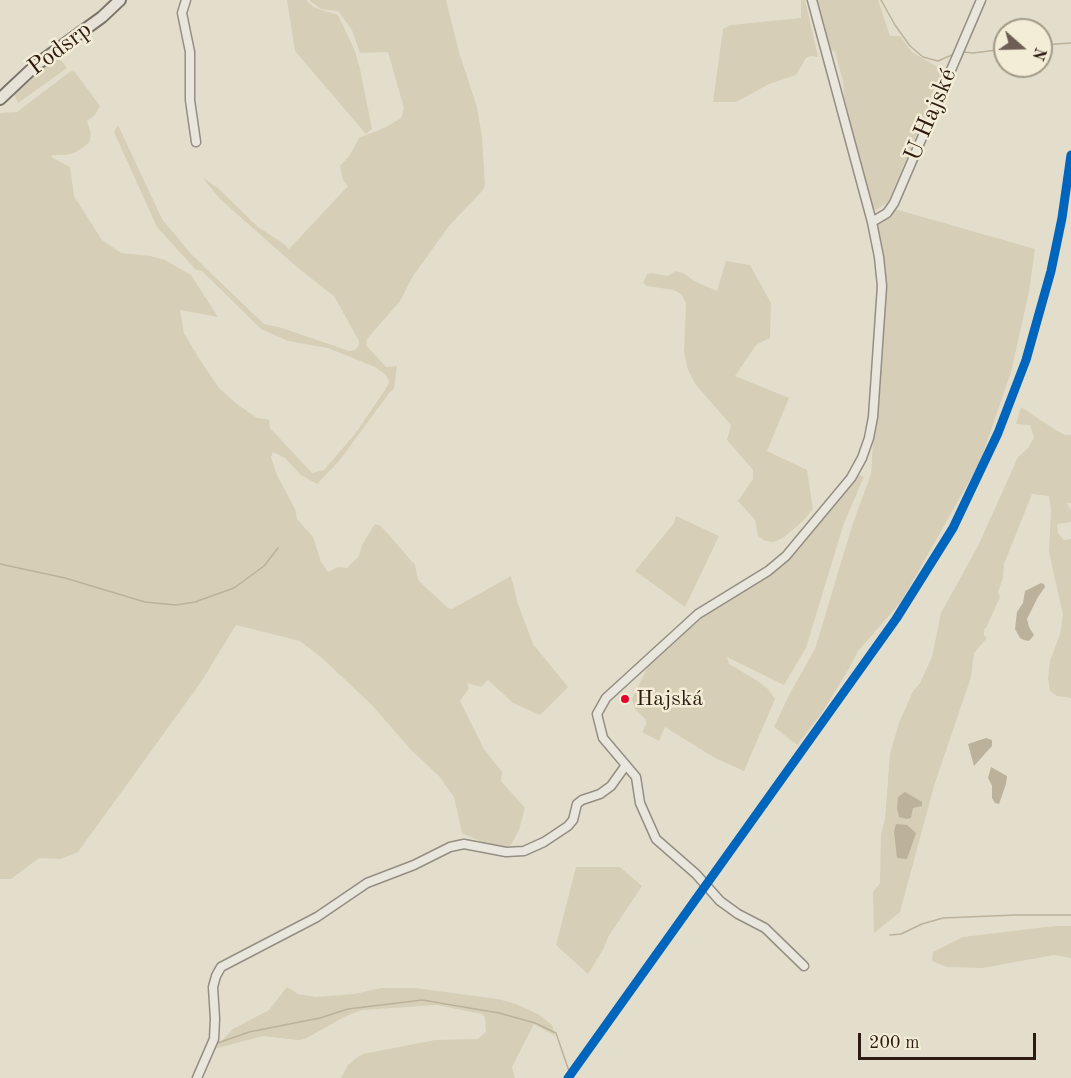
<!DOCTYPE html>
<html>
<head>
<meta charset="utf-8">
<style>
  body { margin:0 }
  #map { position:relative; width:1071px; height:1078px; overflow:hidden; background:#e3decc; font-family:"Old Standard TT",serif }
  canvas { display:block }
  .north { position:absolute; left:993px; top:18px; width:60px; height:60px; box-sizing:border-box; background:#f3edd7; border:2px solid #a49988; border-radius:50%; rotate:110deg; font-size:16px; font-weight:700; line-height:24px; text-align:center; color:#2d1b12 }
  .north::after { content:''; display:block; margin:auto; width:21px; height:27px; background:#6d5f53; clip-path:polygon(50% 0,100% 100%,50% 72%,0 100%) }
  .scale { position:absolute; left:858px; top:1033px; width:178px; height:27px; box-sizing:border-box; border:3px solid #2d1b12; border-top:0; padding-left:8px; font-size:18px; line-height:21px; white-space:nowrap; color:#2d1b12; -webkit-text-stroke:4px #f3edd7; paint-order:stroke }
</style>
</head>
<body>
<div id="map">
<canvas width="1071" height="1078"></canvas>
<div class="north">N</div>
<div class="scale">200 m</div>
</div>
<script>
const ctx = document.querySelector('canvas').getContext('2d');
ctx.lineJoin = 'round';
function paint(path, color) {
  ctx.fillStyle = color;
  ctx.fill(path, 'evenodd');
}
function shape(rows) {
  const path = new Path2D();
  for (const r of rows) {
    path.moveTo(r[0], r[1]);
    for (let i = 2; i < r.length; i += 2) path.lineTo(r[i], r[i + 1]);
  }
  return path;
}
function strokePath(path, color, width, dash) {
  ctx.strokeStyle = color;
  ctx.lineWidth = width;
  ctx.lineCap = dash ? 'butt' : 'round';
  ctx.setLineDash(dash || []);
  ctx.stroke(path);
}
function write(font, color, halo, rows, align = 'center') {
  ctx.font = font + ' "Old Standard TT",serif';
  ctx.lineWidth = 5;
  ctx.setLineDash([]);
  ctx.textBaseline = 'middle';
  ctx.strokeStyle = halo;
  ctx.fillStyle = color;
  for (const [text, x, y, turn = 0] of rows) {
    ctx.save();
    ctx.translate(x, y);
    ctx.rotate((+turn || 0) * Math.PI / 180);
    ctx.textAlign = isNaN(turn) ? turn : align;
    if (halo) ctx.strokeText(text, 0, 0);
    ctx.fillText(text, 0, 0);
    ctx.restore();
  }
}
paint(shape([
  [287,0,306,0,315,8,338,15,355,51,360,69,372,129,366,134,295,51],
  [309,0,446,0,459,52,477,107,482,137,485,186,482,191,449,226,413,276,400,301,367,339,366,345,386,367,397,366,394,389,390,392,339,461,317,484,301,475,285,458,273,452,271,457,277,475,295,509,297,519,313,537,321,562,328,572,338,567,347,568,359,556,362,545,375,524,381,526,415,565,418,580,448,608,452,609,511,576,518,604,533,644,568,687,540,715,513,703,488,680,481,687,467,683,469,688,460,701,484,749,502,772,501,781,525,808,519,830,511,845,505,847,484,843,462,833,454,797,439,776,411,750,372,705,322,658,300,641,236,625,201,682,78,852,61,859,39,858,11,879,0,879,0,113,17,112,71,71,75,72,100,106,95,115,87,121,91,134,89,143,76,152,66,155,53,155,51,157,70,167,74,196,102,240,121,253,150,256,165,260,191,275,218,317,180,310,184,333,200,360,219,388,237,404,257,418,269,420,270,428,312,473,324,470,355,434,385,390,389,382,386,375,375,367,328,348,288,341,261,329,202,271,196,270,157,227,114,132,118,125,162,219,191,254,264,324,282,328,349,351,355,350,359,345,359,341,334,296,298,268,220,199,202,177,219,189,258,227,284,244,289,249,348,186,343,180,340,166,350,155,359,138,386,127,401,118,404,108,388,52,360,53,352,30,338,11,321,9],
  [801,0,805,0,818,57,811,56,806,58,796,75,769,84,736,102,713,102,723,29,731,25,801,18],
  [816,0,878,0,890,36,900,36,912,52,941,69,943,72,888,202,876,210,871,206,844,97,843,81,835,52,827,47,826,32,822,30],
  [57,55,67,68,18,103,13,92],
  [895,209,1035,249,1029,292,1011,372,980,462,901,602,858,651,850,667,821,714,797,745,774,727,789,695,815,649,852,526,871,474,885,264,876,229,877,223],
  [726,261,750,265,771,303,770,338,756,345,735,376,789,398,767,451,807,470,813,509,802,522,783,538,773,542,765,541,758,536,755,520,738,501,753,479,753,470,727,440,731,425,696,385,688,370,684,352,686,303,681,294,674,290,647,286,643,283,647,274,652,273,667,276,676,271,683,273,694,281,717,291],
  [1021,407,1054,429,1065,435,1071,435,1071,503,1067,503,1071,510,1071,522,1057,524,1058,533,1064,540,1071,539,1071,698,1057,696,1050,691,1048,678,1050,661,1060,634,1063,615,1049,552,1051,509,1049,496,1032,494,1004,564,1003,578,998,592,1000,597,986,628,984,629,984,635,987,638,974,653,971,677,934,786,900,912,874,933,873,892,880,883,881,834,885,819,890,754,899,723,913,691,920,683,932,657,941,613,978,546,1018,457,1028,448,1034,438,1030,425,1016,424],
  [859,475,864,477,844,523,806,648,784,685,727,657,729,664,756,680,768,689,775,699,744,771,715,758,665,727,659,741,642,732,646,724,646,720,635,709,632,699,649,664,714,608,778,569,791,557,821,519],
  [676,516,719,536,685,607,635,571,674,523],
  [576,867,620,867,642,886,608,937,604,948,588,974,556,945],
  [1054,926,1071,926,1071,958,1054,955,982,968,947,967,932,961,933,952,963,937],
  [287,987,298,994,316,997,354,994,381,988,415,988,498,999,516,1004,538,1014,552,1025,555,1036,534,1024,512,1067,515,1078,341,1078,348,1065,355,1059,363,1054,435,1040,478,1039,486,1032,485,1017,482,1014,437,1005,362,1010,346,1016,305,1039,298,1040,263,1036,214,1049,233,1029,269,1010]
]), '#d6ceb6');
paint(shape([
  [1041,583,1044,584,1045,587,1038,597,1027,619,1029,627,1034,635,1029,641,1024,640,1020,638,1015,629,1017,612,1023,603,1025,591],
  [986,738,992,740,992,746,974,766,968,744],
  [991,767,1007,776,1006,784,999,804,995,803,992,798,992,786,988,778],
  [905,792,922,802,922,806,913,808,911,818,907,819,899,817,897,808,898,797],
  [896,824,907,825,916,833,907,859,897,858,894,832]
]), '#bcb29b');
strokePath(shape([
  [881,0,895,25,910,46,923,57,938,61,954,54],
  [1041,45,1071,43],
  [962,52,973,53,1005,49],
  [0,564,65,578,145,602,176,605,195,602,234,588,264,566,278,548],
  [890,935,901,934,922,924,943,918,1015,915,1071,915],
  [215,1044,249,1032,320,1018,348,1009,422,1000,499,1013,535,1023,556,1033,570,1074,573,1078]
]), '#bcb29b', 1.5);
const minor = shape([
  [186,0,182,13,190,52,190,100,196,142],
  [872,222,887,213,894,203,981,0],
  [804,966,765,928,738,914,720,901,696,874,656,839,640,803,636,777,603,738,597,714,606,698,698,614,768,571,786,556,851,478,862,458,869,438,873,417,882,286,879,257,872,222,812,0],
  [197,1078,214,1039,215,1019,213,987,216,976,221,967,317,917,367,883,414,865,450,847,464,844,506,852,524,851,544,842,568,826,573,820,577,804,582,800,600,794,611,786,626,765]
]);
const major = shape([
  [0,99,36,65,102,17,120,0]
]);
strokePath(minor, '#948e83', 11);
strokePath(major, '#7a746b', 14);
strokePath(minor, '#e9e6dd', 8);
strokePath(major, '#e6e2d8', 10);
strokePath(shape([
  [568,1078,896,619,953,528,998,433,1026,360,1051,271,1062,218,1071,155]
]), '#0065bd', 9);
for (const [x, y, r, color] of [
  [625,699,5,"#e4002b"]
]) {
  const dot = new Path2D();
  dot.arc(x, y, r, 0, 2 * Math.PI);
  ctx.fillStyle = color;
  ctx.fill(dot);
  strokePath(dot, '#f3edd7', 2);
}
write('22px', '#2d1b12', '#f3edd7', [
  ["Hajská",636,699]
], 'left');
write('24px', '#2d1b12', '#f3edd7', [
  ["Podsrp",60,49,-37],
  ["U Hajské",931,115,-67]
]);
</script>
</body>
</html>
